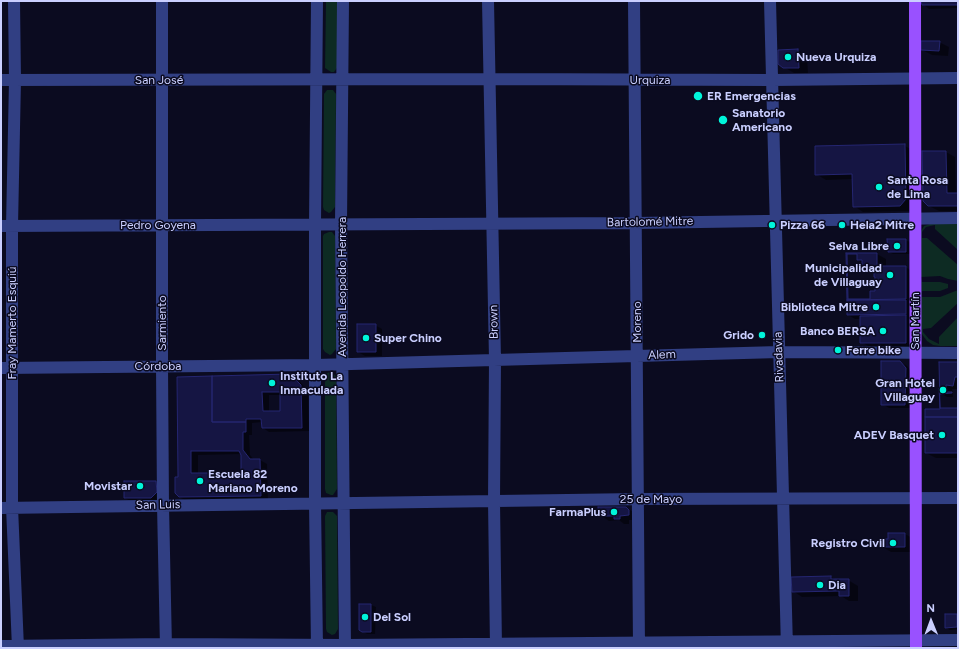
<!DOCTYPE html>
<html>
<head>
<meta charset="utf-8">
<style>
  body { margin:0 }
  #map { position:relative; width:959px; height:649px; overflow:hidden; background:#0b0b20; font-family:Figtree,sans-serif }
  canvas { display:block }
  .frame { position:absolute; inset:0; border:2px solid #cacfff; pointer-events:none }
  .north { position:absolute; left:911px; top:601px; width:40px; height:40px; -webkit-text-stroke:3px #0b0b20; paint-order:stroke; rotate:359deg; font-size:11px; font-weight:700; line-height:16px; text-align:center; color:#cacfff }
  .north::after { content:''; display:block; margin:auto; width:14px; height:18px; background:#cacfff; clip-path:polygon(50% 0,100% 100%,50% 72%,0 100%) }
</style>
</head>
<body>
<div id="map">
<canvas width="959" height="649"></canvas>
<div class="frame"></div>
<div class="north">N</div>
</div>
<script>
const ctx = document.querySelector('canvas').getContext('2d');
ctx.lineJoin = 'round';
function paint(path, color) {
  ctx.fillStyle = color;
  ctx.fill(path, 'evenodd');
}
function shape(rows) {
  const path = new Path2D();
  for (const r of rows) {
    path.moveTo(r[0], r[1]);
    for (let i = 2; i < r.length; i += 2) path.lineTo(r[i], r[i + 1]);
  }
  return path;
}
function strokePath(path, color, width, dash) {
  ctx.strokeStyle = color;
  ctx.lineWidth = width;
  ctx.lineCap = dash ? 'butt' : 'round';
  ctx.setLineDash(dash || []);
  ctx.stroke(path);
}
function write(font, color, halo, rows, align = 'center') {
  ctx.font = font + ' Figtree,sans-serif';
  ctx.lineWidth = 3;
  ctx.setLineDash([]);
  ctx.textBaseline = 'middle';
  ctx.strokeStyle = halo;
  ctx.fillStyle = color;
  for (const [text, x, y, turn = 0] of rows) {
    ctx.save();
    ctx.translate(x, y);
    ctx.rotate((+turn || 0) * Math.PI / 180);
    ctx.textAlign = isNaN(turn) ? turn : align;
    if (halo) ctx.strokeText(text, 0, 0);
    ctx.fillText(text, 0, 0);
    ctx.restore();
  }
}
paint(shape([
  [326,1,338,1,337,68,334,72,331,72,325,68],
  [327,90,333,90,336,94,335,207,331,212,329,213,324,210,323,207,324,94],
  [958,223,958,250,935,229,935,225,926,227,922,232,922,238,927,238,958,265,958,281,948,279,940,276,921,277,922,282,940,282,948,284,948,288,940,291,922,291,922,297,940,297,958,290,958,303,931,328,923,329,923,332,929,339,939,344,939,337,958,317,958,346,940,346,933,345,927,341,921,333,921,231,924,226,930,224],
  [329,232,332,232,335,236,336,349,332,354,330,355,325,352,323,349,323,236,324,234],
  [330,372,333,373,336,376,337,489,333,495,331,495,326,493,325,489,325,374],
  [327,512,333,512,337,516,338,629,335,634,332,635,327,632,326,629,325,516]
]), '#0d2b23');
paint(shape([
  [922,1,958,1,958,8,929,9,923,4],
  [939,42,949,47,948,56,932,55,922,50],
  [798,50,807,56,808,73,794,73,784,67],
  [905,146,914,151,910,211,863,212,854,206,853,179,826,180,816,174],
  [946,152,955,157,956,194,958,194,958,211,939,211,929,206],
  [905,240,910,242,910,254,893,254,889,252],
  [877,254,886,259,886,267,905,267,915,272,913,318,909,318,920,324,920,350,875,350,861,342,861,319,855,319,848,315,874,301,871,299,876,292,876,277,875,276,875,272,863,267,863,263,858,260],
  [375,325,382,329,382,356,365,356,358,352],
  [900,362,907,366,912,372,912,408,889,408,882,404],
  [958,363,958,389,952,389,953,397,947,397,940,393],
  [290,375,297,379,308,390,309,431,269,432,263,428,262,422,252,423,252,435,249,435,250,455,254,460,260,460,267,464,268,500,187,501,179,497,178,378],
  [269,395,281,395,281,412,269,412],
  [242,454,242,474,198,474,198,455],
  [958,409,958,458,936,458,926,453],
  [156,482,163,486,159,502,132,502,125,498],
  [626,508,636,513,638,520,629,520,629,524,624,524,619,520,609,521,600,515],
  [905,534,914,539,914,552,891,552,881,546,889,540],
  [831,577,837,580,848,580,858,586,858,601,849,601,841,596,802,597,793,591],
  [360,605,371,605,376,607,375,634,367,634,362,631],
  [957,615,958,629,950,630,946,627]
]), '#0007');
const building = shape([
  [921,1,958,1,958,5,922,5,921,1],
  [921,41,940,41,939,51,921,50,921,41],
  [798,49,799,68,783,68,778,64,778,50,798,49],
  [905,144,906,199,900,206,853,207,852,174,815,175,815,146,905,144],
  [922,151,946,151,947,193,958,193,958,206,928,206,923,201,922,151],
  [887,239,906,239,906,252,888,252,887,239],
  [846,253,877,253,877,266,906,266,906,299,847,300,846,253],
  [847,254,857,254,857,260,862,260,862,267,881,267,881,272,874,272,874,277,875,277,875,291,870,291,870,299,848,299,847,254],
  [847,300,906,300,906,314,847,315,847,300],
  [906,315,906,343,860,343,860,316,906,315],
  [357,324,376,324,376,352,357,352,357,324],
  [881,361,900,361,906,368,905,405,881,405,881,361],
  [939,362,958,362,958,377,955,377,953,386,946,385,946,392,952,392,952,393,940,394,939,388,940,408,958,408,958,417,925,417,925,409,940,409,939,362],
  [290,374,301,385,302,428,262,428,261,419,246,419,246,422,212,422,212,376,290,374],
  [262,392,280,392,280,411,263,411,262,392],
  [212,376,212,422,246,422,246,432,243,432,243,450,250,459,260,459,261,496,179,497,175,493,175,477,178,477,177,377,212,376],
  [191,451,239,451,241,455,241,473,191,473,191,451],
  [925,417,958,417,958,453,925,453,925,417],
  [124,481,156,481,157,492,151,498,124,498,124,481],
  [598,507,626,507,629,510,629,515,620,516,620,519,614,519,614,516,599,516,598,507],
  [888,533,905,533,905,547,880,547,880,539,888,539,888,533],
  [831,576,831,579,849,579,849,596,839,596,839,591,792,592,791,577,831,576],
  [359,604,371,604,371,632,362,632,359,630,359,604],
  [945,614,957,614,957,627,945,628,945,614]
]);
paint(building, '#151543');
strokePath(building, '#252671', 1);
strokePath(shape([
  [14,1,15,80,12,226,12,507,18,648],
  [162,1,162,366,163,505,166,648],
  [343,1,341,224,345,648],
  [488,1,495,360,494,501,496,648],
  [634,1,639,648],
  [770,1,787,648],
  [1,80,489,79,772,80,958,78],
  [1,226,636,223,958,218],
  [1,368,316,365,779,352,958,353],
  [1,508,638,499,958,498],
  [1,646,166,644,345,645,958,640],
  [317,648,315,503,315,224,317,1]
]), '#313f83', 12);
strokePath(shape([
  [915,1,916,648]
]), '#9951ff', 12);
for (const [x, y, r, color] of [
  [788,57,4,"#00f5da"],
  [698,96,5,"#00f5da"],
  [723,120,5,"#00f5da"],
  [879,187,4,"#00f5da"],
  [772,225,4,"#00f5da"],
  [842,225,4,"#00f5da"],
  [897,246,4,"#00f5da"],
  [890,275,4,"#00f5da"],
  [876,307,4,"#00f5da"],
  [883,331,4,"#00f5da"],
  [762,335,4,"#00f5da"],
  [366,338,4,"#00f5da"],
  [838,350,4,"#00f5da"],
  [272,383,4,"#00f5da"],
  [943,390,4,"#00f5da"],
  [942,435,4,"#00f5da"],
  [200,481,4,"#00f5da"],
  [140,486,4,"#00f5da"],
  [614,512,4,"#00f5da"],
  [893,543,4,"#00f5da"],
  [820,585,4,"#00f5da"],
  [365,617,4,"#00f5da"]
]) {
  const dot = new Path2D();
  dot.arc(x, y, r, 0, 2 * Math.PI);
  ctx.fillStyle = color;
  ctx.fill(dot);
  strokePath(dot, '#0b0b20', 1.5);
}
write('bold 12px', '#cacfff', '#0b0b20', [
  ["Nueva Urquiza",796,57],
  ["ER Emergencias",707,96],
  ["Sanatorio",732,113],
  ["Americano",732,127],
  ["Santa Rosa",887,180],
  ["de Lima",887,194],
  ["Pizza 66",780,225],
  ["Hela2 Mitre",850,225],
  ["Selva Libre",889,246,"right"],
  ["Municipalidad",882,268,"right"],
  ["de Villaguay",882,282,"right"],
  ["Biblioteca Mitre",868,307,"right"],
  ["Banco BERSA",875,331,"right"],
  ["Grido",754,335,"right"],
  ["Super Chino",374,338],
  ["Ferre bike",846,350],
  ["Instituto La",280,376],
  ["Inmaculada",280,390],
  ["Gran Hotel",935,383,"right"],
  ["Villaguay",935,397,"right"],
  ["ADEV Basquet",934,435,"right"],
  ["Escuela 82",208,474],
  ["Mariano Moreno",208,488],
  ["Movistar",132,486,"right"],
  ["FarmaPlus",606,512,"right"],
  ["Registro Civil",885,543,"right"],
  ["Dia",828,585],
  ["Del Sol",373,617]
], 'left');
write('12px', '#cacfff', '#0b0b20', [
  ["San José",159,80],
  ["Urquiza",650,80],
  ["Bartolomé Mitre",650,222,-1],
  ["Pedro Goyena",158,225],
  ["Avenida Leopoldo Herrera",342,287,-90],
  ["San Martín",915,321,-90],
  ["Brown",494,322,-91],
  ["Moreno",637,322,-90],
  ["Fray Mamerto Esquiú",12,323,-90],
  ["Sarmiento",162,323,-90],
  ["Alem",662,355,-2],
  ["Rivadavia",779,357,-92],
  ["Córdoba",158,366],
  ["25 de Mayo",651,499],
  ["San Luis",158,505,-1]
]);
</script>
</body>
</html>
